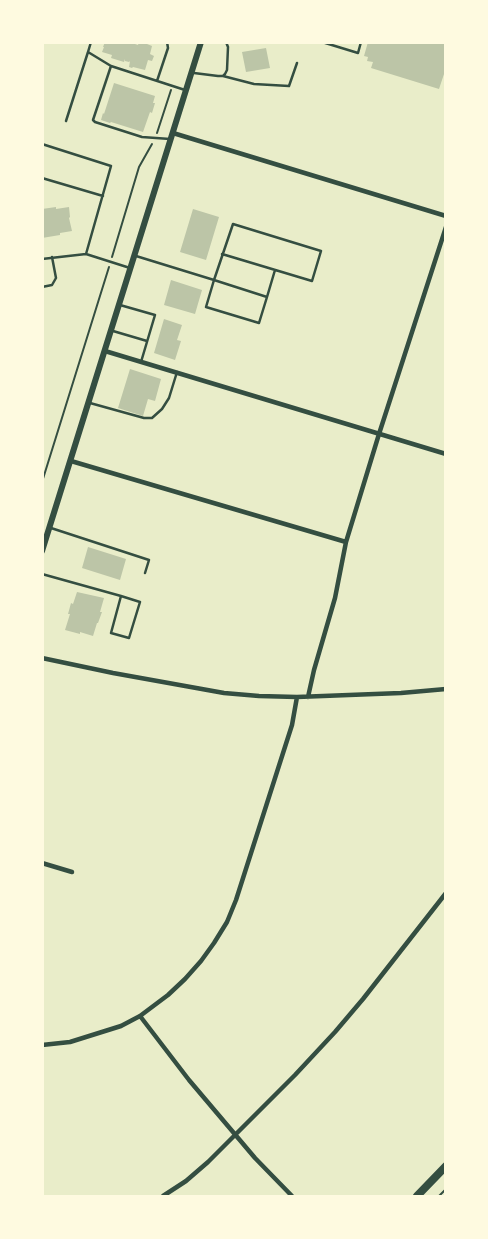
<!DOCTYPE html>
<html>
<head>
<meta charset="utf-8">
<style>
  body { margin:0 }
  #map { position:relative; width:488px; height:1239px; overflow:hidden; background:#e9edc9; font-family:Karla,sans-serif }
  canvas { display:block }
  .frame { position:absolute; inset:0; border:44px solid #fefae0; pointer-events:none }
</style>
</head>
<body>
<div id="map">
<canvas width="488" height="1239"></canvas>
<div class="frame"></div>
</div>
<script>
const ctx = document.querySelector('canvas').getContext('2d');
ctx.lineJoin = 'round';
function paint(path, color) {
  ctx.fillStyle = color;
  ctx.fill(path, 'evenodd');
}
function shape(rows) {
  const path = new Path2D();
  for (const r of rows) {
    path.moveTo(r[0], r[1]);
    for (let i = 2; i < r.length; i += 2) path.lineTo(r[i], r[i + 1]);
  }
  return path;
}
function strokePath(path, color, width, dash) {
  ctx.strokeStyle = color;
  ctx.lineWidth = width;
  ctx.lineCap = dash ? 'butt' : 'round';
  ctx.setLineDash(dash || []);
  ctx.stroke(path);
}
paint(shape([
  [105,42,129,42,138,45,139,42,142,42,152,46,150,54,154,56,152,61,148,60,145,70,133,67,132,68,129,67,130,61,129,62,125,61,125,59,124,62,111,58,112,55,102,52,104,47,103,47],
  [368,42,446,42,446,68,439,89,371,68,373,62,367,61,368,57,364,56],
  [266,48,270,68,246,72,242,52],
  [114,83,155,96,153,103,155,103,152,113,150,112,143,132,111,122,110,123,101,120,103,113,104,114],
  [56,207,56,209,69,207,70,217,69,218,72,231,60,233,60,235,42,238,42,209],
  [193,209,219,217,206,260,180,252],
  [171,280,202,290,195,314,164,305],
  [164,319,182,325,177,340,181,341,175,360,154,353],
  [130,369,161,379,155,401,148,399,143,416,118,408],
  [88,547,126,559,120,580,82,568],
  [77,592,104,598,100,612,102,612,98,623,97,623,93,636,80,632,80,634,65,630,70,614,68,614,71,603,73,604]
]), '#bcc5a7');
strokePath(shape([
  [157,133,171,90],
  [112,257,139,167,152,144],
  [42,482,109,267],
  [42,645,43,644],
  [439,1196,446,1189]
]), '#344e41', 2);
strokePath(shape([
  [91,42,88,52,111,66],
  [322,42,358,53,361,42],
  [194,73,218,76,223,76,225,74,227,70,228,47,226,42],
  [223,76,254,84,289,86,297,63],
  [157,81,168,48,167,42],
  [66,121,88,52],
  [170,139,142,137,95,122,93,120,111,66,185,90],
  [42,144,111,166,86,254],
  [42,178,103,196],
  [136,256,214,280,267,297,259,323,206,307,214,280,233,224,321,251,312,281,222,254],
  [42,259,86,254,130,268],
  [42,287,52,285,56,278,52,257],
  [267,297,275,270],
  [120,305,155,315,141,362],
  [113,331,147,341],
  [90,403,144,418,152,418,162,409,169,398,177,372],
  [51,528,149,560,145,573],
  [42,574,121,596,140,602,129,638,111,633,121,596]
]), '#344e41', 2.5);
strokePath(shape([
  [173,133,446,216],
  [105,351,446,454],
  [71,461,346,542],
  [42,658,113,673,224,693,259,696,297,697,401,693,446,689],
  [308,697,314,670,335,598,346,542,379,434,446,227],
  [42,863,72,872],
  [140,1016,189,1080,255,1158,292,1196],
  [42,1045,70,1042,121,1026,140,1016,168,995,185,979,201,961,214,943,227,922,236,900,292,725,297,697],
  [163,1196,186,1181,208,1162,295,1075,335,1032,363,999,446,893]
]), '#344e41', 4.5);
strokePath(shape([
  [42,551,201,42]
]), '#344e41', 6);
strokePath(shape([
  [417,1196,446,1166]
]), '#344e41', 8);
</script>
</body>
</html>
